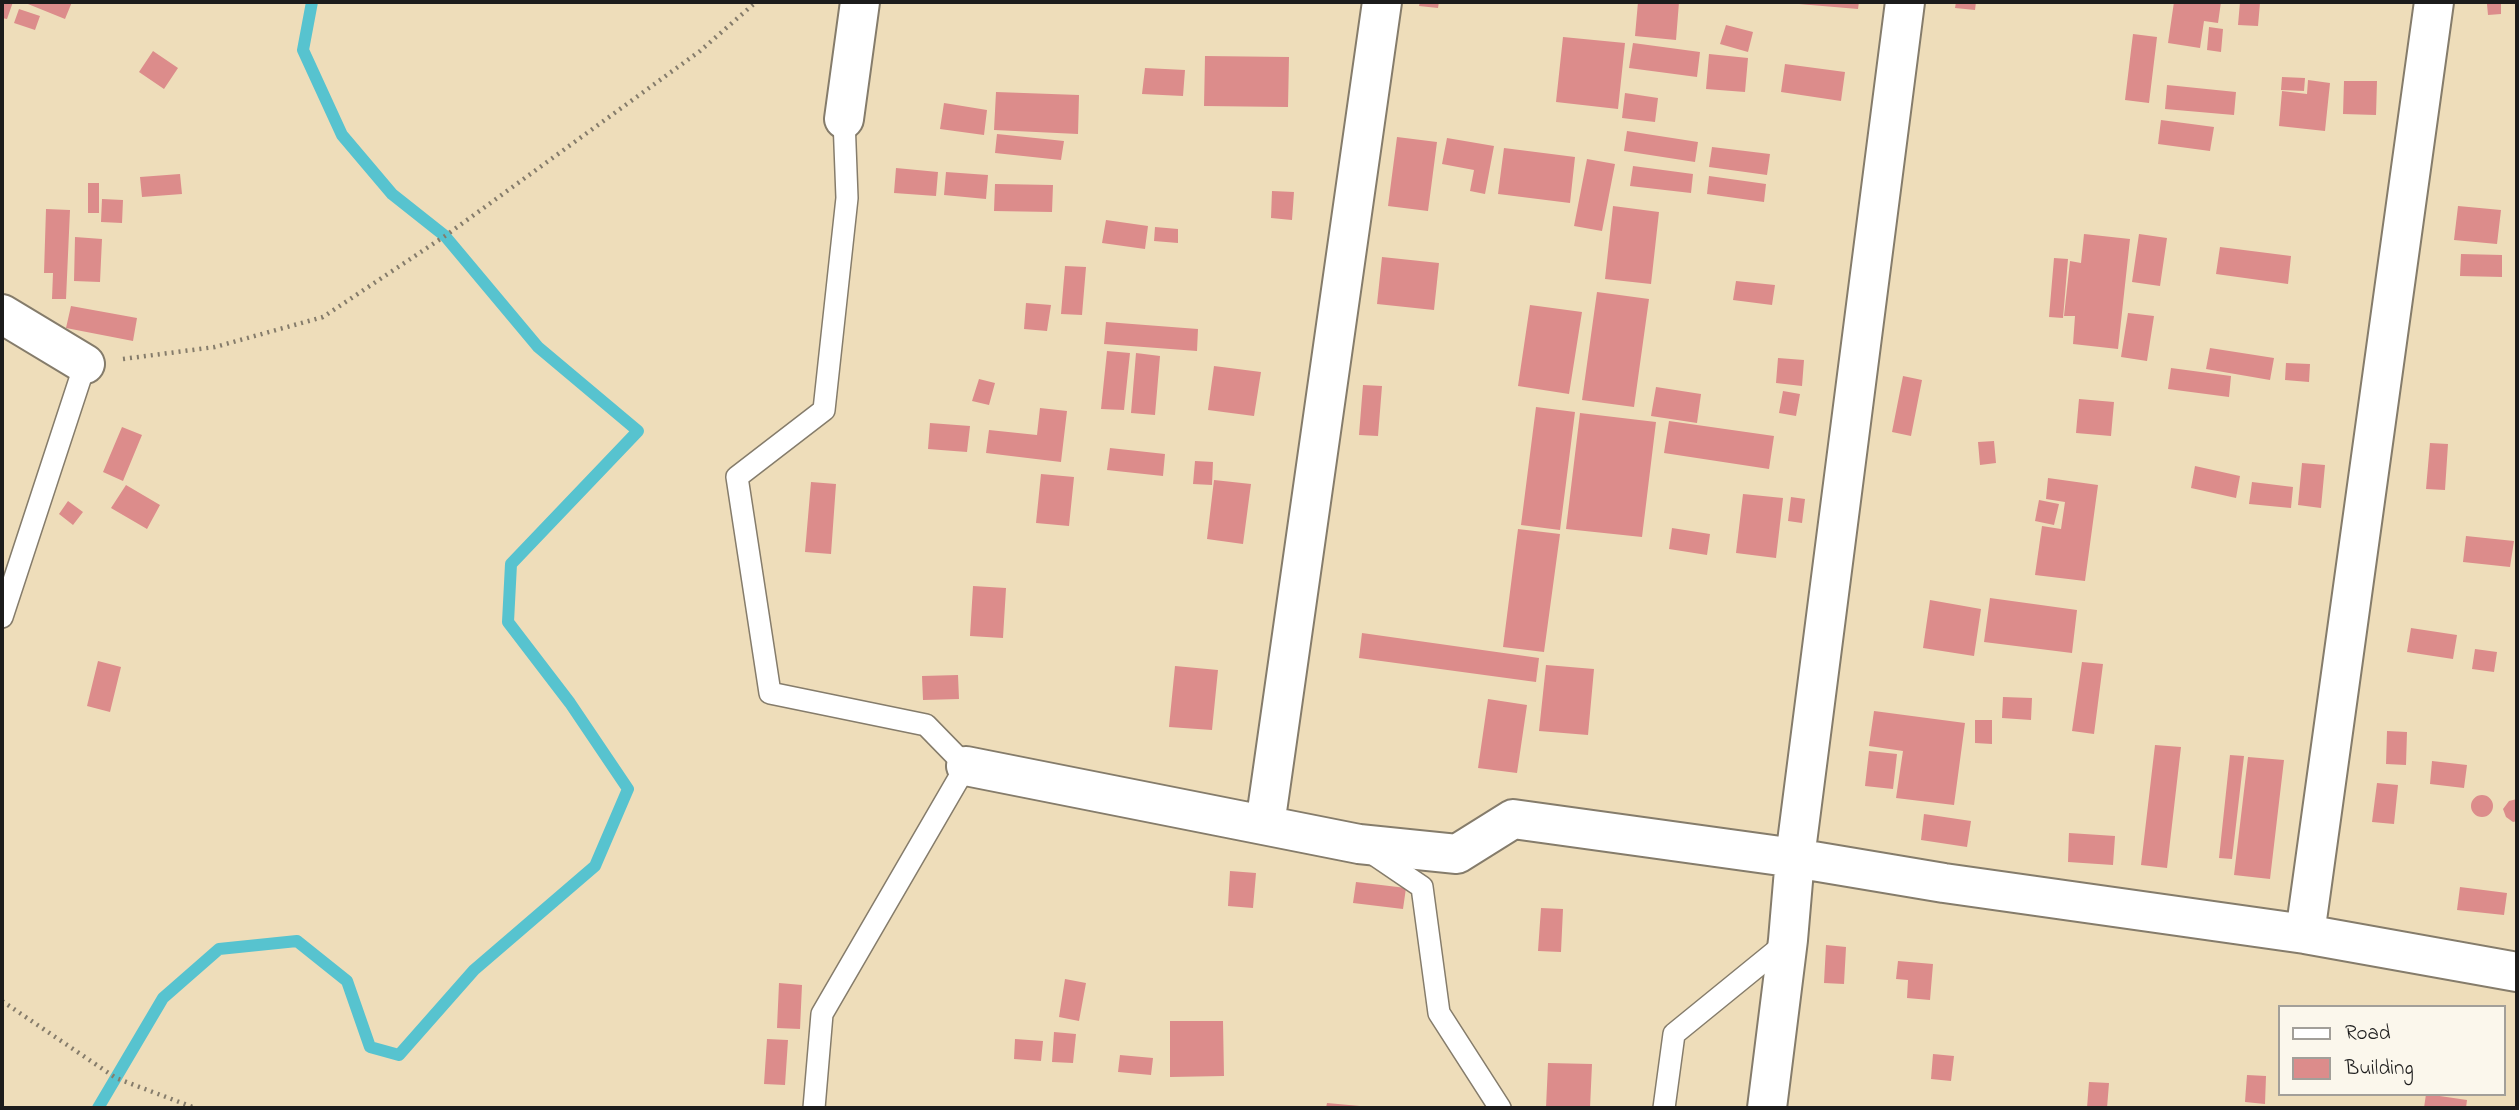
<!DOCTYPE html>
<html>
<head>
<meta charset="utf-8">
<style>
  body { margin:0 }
  #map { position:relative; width:2519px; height:1110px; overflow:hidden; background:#eeddba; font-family:"Indie Flower",sans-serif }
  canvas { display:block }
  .frame { position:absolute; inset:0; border:4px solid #1c1c1c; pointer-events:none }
  .legend { position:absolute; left:2278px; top:1005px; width:228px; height:91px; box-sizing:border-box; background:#fbf7ec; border:2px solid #a29f99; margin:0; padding:9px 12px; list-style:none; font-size:21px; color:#1c1c1c }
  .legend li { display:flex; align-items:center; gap:14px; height:35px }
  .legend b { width:35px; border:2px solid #a29f99 }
</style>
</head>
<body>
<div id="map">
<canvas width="2519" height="1110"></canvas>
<div class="frame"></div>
<ul class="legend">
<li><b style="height:9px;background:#fff"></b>Road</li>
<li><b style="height:19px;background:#dc8c8b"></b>Building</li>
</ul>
</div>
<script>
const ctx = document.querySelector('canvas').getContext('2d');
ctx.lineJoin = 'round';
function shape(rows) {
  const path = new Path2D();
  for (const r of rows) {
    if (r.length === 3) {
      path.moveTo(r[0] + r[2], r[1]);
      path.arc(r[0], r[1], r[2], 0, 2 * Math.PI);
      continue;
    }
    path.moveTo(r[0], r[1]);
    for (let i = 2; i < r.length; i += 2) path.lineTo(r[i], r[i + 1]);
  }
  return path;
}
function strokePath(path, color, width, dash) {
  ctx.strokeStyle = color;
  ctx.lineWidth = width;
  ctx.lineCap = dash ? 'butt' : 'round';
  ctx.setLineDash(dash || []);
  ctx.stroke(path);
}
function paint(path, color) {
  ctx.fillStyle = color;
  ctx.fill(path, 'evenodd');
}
strokePath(shape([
  [98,1108,163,998,219,949,297,941,347,981,370,1047,399,1055,474,970,595,866,628,789,570,703,508,622,511,564,638,431,538,347,445,236,392,194,342,135,303,50,312,2]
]), '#57c3cf', 12);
paint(shape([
  [2,2,13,2,7,19,2,18],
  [23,2,72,2,65,19],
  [1420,2,1439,2,1438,8,1419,6],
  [1638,2,1679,2,1676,40,1635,36],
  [1799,2,1859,2,1858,9,1799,4],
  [1956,2,1976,2,1975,10,1955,8],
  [2174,2,2221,2,2218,23,2204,21,2200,48,2168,43],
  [2240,2,2260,3,2258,26,2238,25],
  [2487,4,2501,4,2501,14,2488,15],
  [19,9,40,16,35,30,14,23],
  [1726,25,1753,32,1748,52,1720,44],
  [2209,27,2223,29,2221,52,2207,50],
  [2133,34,2157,37,2149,103,2125,100],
  [1563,37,1625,43,1618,109,1556,102],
  [1633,43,1700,52,1697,77,1629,68],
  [153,51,178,68,164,89,139,72],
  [1709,54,1748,58,1745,92,1706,89],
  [1205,56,1289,57,1288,107,1204,106],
  [1785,64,1845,72,1841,101,1781,92],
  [1145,68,1185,70,1183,96,1142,94],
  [2282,77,2305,78,2304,91,2281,90],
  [2308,80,2330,83,2325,131,2279,126,2282,91,2307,94],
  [2344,81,2377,81,2376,115,2343,114],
  [2167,85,2236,92,2234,115,2165,109],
  [996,92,1079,95,1078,134,994,130],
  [1625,93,1658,98,1655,122,1622,118],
  [944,103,987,110,984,135,940,129],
  [2161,120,2214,127,2210,151,2158,144],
  [1627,131,1698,142,1695,162,1624,151],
  [997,134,1064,141,1061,160,995,153],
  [1397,137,1437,142,1428,211,1388,206],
  [1447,138,1494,146,1485,194,1470,191,1474,170,1442,164],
  [1712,147,1770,154,1767,175,1709,167],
  [1504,148,1575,157,1570,203,1498,194],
  [1587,159,1615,164,1602,231,1574,226],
  [1633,166,1693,174,1691,193,1630,186],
  [896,168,938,172,936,196,894,193],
  [946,172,988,175,986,199,944,195],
  [180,174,182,194,142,197,140,177],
  [1709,176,1766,184,1764,202,1707,194],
  [88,183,99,183,99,213,88,213],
  [995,184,1053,185,1052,212,994,211],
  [1272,191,1294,192,1292,220,1271,218],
  [102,199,123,200,122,223,101,222],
  [1613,206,1659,212,1651,284,1605,279],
  [2458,206,2501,210,2497,244,2454,240],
  [46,209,70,210,66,299,52,299,53,273,44,273],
  [1106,220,1148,226,1145,249,1102,243],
  [1155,227,1178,229,1178,243,1154,241],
  [2084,234,2130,239,2118,349,2073,344,2075,316,2064,316,2070,261,2081,263],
  [2139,234,2167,238,2160,286,2132,282],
  [75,237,102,239,100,282,74,281],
  [2220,247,2291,256,2288,284,2216,274],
  [2461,254,2502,255,2502,277,2460,276],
  [1382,257,1439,263,1434,310,1377,304],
  [2054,258,2068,259,2063,318,2049,317],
  [1065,266,1086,267,1082,315,1061,314],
  [1736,281,1775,285,1772,305,1733,300],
  [1597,292,1649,299,1634,407,1582,400],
  [1026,303,1051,305,1047,331,1024,329],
  [1530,305,1582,312,1569,394,1518,386],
  [71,306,137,318,133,341,66,328],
  [2128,313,2154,316,2147,361,2121,357],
  [1106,322,1198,329,1197,351,1104,344],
  [2210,348,2274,358,2270,380,2206,369],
  [1107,351,1130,353,1124,410,1101,409],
  [1136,353,1160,356,1155,415,1131,413],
  [1778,358,1804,360,1802,386,1776,383],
  [2286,363,2310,364,2309,382,2285,380],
  [1214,366,1261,372,1254,416,1208,410],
  [2171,368,2231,376,2229,397,2168,389],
  [1903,376,1922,380,1911,436,1892,432],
  [979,379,995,383,989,405,972,401],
  [1363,385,1382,386,1378,436,1359,435],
  [1656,387,1701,394,1697,423,1651,416],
  [1783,391,1800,394,1796,416,1779,413],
  [2079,399,2114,402,2111,436,2076,433],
  [1536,407,1575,412,1560,530,1521,525],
  [1040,408,1067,411,1061,462,986,453,989,430,1037,435],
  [1580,413,1656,422,1642,537,1566,529],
  [1669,421,1774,436,1769,469,1664,453],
  [930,423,970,426,967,452,928,449],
  [122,427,142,435,123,481,103,472],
  [1994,441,1996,463,1980,465,1978,442],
  [2430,443,2448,444,2445,490,2426,489],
  [1110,448,1165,454,1163,476,1107,470],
  [1195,461,1213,462,1212,485,1193,484],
  [2302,463,2325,465,2321,508,2298,505],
  [2195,466,2240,476,2236,498,2191,488],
  [1041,474,1074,477,1069,526,1036,523],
  [2048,478,2098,485,2085,581,2035,575,2042,526,2061,529,2065,502,2046,499],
  [1214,480,1251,484,1243,544,1207,539],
  [811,482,836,484,831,554,805,552],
  [2252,482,2293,487,2291,508,2249,504],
  [126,485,160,505,147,529,111,508],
  [1743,494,1783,498,1776,558,1736,553],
  [1791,497,1805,499,1802,523,1788,521],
  [2039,500,2059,504,2054,525,2035,521],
  [68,501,83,512,73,525,59,514],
  [1672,528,1710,534,1707,555,1669,549],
  [1518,529,1560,534,1544,652,1503,647],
  [2466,536,2514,541,2510,567,2463,562],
  [973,586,1006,588,1003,638,970,636],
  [1990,598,2077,610,2072,653,1984,642],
  [1930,600,1981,609,1974,656,1923,648],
  [2411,628,2457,635,2453,659,2407,652],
  [1362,633,1539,658,1536,682,1359,658],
  [2475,649,2497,652,2494,672,2472,669],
  [98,661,121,667,110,712,87,706],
  [2082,662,2103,664,2094,734,2072,731],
  [1546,665,1594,669,1588,735,1539,731],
  [1175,666,1218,670,1212,730,1169,727],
  [958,675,959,699,923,700,922,676],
  [2003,697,2032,698,2031,720,2002,718],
  [1488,699,1527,705,1517,773,1478,768],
  [1874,711,1965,723,1954,805,1896,798,1903,751,1869,746],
  [1975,720,1992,720,1992,744,1975,743],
  [2387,731,2407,732,2406,765,2386,764],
  [2155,745,2181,747,2167,868,2141,865],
  [1869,751,1897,754,1893,789,1865,786],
  [2230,755,2244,756,2232,859,2219,858],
  [2248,757,2284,760,2270,879,2234,875],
  [2432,761,2467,765,2464,788,2430,784],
  [2377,783,2398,785,2394,824,2372,822],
  [2482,806,11],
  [2517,799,2517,821,2513,822,2506,817,2503,809,2509,801],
  [1924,814,1971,821,1967,847,1921,840],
  [2069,833,2115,836,2113,865,2068,862],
  [1230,871,1256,873,1253,908,1228,906],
  [1356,882,1406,888,1403,909,1353,903],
  [2460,887,2507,893,2504,915,2457,910],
  [1541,908,1563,909,1561,952,1538,951],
  [1826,945,1846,947,1844,984,1824,983],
  [1898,961,1933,964,1930,1000,1907,998,1908,980,1896,979],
  [1065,979,1086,983,1079,1021,1059,1017],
  [779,983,802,985,800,1029,777,1028],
  [1170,1021,1223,1021,1224,1076,1170,1077],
  [1054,1032,1076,1034,1073,1063,1052,1062],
  [767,1039,788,1040,785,1085,764,1084],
  [1015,1039,1043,1041,1041,1061,1014,1059],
  [1933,1054,1954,1056,1951,1081,1931,1079],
  [1120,1055,1153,1058,1151,1075,1118,1072],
  [1548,1063,1592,1064,1590,1108,1546,1108],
  [2247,1075,2266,1076,2265,1104,2245,1102],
  [2089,1082,2109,1083,2107,1108,2087,1108],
  [2426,1094,2467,1100,2466,1108,2424,1108],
  [1327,1103,1360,1106,1360,1108,1326,1108]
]), '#dc8c8b');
const service = shape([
  [2,617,85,364],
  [1369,851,1422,887,1439,1013,1500,1108],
  [814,1108,822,1014,966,766,926,725,770,693,737,477,824,410,847,198,844,119],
  [1664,1108,1674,1034,1787,942]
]);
const minor = shape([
  [844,119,860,2],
  [2,314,85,364],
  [966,766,1359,844,1457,854,1513,819,1795,858,1944,883,2305,934,2517,972],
  [1265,825,1382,2],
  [2305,934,2434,2],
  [1767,1108,1788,940,1795,858,1905,2]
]);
strokePath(service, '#857c6b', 24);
strokePath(minor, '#857c6b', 42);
strokePath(shape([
  [123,359,215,347,323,317,445,236,700,51,756,2],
  [2,1001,116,1078,195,1108]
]), '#857c6b', 4.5, [2, 5]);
strokePath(service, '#fff', 21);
strokePath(minor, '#fff', 38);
</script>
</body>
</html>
